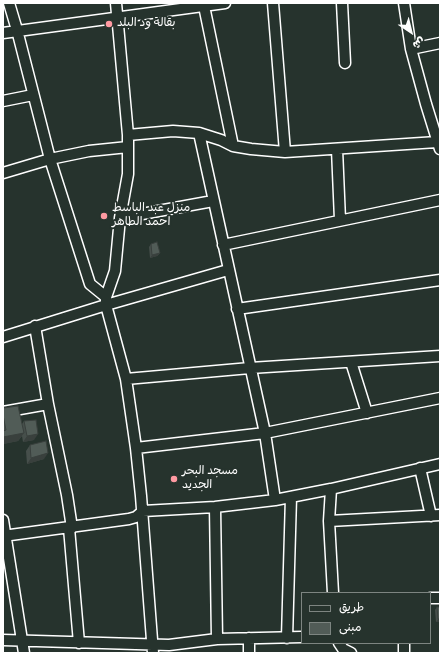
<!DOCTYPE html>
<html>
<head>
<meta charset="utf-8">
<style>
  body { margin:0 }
  #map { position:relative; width:443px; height:656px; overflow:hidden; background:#26332d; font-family:"Gochi Hand","Playpen Sans Arabic",sans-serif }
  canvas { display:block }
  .frame { position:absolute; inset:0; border:4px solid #fff; pointer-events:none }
  .legend { position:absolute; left:301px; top:592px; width:130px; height:52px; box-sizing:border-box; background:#26332d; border:1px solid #7d8581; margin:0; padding:5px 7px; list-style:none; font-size:12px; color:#fff }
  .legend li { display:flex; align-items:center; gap:8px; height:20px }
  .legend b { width:20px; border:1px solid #7d8581 }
  .north { position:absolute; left:391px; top:12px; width:40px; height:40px; -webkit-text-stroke:3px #26332d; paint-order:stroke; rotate:145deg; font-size:11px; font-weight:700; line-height:16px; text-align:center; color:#fff }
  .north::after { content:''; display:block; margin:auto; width:14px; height:18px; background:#fff; clip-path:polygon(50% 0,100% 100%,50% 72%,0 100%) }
</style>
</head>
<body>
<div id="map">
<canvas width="443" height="656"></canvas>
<div class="frame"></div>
<ul class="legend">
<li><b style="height:5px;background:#26332d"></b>طريق</li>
<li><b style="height:11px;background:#515c57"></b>مبنى</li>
</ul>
<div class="north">ش</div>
</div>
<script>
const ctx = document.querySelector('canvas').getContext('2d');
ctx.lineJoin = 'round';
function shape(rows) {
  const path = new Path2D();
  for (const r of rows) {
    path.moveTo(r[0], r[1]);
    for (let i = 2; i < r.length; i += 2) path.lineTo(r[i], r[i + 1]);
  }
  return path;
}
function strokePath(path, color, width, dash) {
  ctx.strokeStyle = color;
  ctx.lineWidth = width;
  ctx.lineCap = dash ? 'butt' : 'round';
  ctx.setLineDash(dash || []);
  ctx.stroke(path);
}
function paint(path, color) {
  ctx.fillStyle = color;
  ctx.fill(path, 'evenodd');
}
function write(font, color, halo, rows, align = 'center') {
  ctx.font = font + ' "Gochi Hand","Playpen Sans Arabic",sans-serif';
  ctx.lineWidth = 4;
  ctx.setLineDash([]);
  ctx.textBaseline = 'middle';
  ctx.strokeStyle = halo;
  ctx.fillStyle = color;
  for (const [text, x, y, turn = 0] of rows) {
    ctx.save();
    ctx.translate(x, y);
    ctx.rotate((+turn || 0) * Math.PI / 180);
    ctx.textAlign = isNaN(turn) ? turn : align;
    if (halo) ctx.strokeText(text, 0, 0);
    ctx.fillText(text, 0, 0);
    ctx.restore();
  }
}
const minor = shape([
  [9,3,17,30,50,159,90,284,106,297],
  [116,3,128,135,128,174,120,218,115,271,106,297,106,305,126,379,136,448,141,496,153,653],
  [273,3,285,152],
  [342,3,345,63],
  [404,3,411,49,426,104,440,149],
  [204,6,233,146],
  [3,33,225,3],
  [411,49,440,43],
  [3,101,33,95],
  [199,133,221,140,233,146,251,149,285,152,437,142],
  [128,135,173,131,199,133,265,433,275,500],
  [337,149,340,220],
  [3,173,50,159,89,151,128,147],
  [120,218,213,201],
  [223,245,440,200],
  [237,309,440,280],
  [35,326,48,404,67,495,72,528],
  [3,337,106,305,228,270],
  [351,362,367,413],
  [126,379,250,368,440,356],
  [3,412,48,404],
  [136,448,265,433,440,398],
  [420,468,431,516],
  [331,489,329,521,440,515],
  [215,507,217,639],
  [3,520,24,653],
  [329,521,333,593],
  [69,528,79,643],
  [3,536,129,519,136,517,143,511,215,507,275,500,331,489,440,464],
  [430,598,440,598],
  [249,638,249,653],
  [287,638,291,497],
  [3,640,169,645,217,639,302,637],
  [339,643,343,649,351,653],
  [404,643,404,653]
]);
strokePath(minor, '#fff', 13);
strokePath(minor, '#26332d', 10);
paint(shape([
  [151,244,160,253,157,256,150,258,149,247],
  [3,408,22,424,24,421,34,440,23,442,22,436,18,441,3,444],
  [30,445,44,459,27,464,26,451],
  [437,607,440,622,436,622,435,610]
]), '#464f4b');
paint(shape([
  [160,253,157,256,150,258,152,255],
  [24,433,18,441,3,444,3,437],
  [38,434,34,440,23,442,27,436],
  [48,453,44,459,27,464,31,458],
  [438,619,440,619,440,622,436,622]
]), '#39403d');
const building = shape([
  [157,242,160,253,152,255,151,244,157,242],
  [18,406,24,433,3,437,3,431,6,430,3,415,3,408,18,406],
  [36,420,38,434,27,436,24,421,36,420],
  [46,441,48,453,31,458,30,445,46,441],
  [437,607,440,607,440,619,438,619,437,607]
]);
paint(building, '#515c57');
strokePath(building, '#39403d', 1);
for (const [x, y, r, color] of [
  [109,24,4,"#ff9aa2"],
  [104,216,4,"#ff9aa2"],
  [174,479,4,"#ff9aa2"]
]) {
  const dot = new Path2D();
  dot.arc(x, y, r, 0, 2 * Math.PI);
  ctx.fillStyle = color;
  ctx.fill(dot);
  strokePath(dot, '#26332d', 1.5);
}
write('12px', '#fff', '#26332d', [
  ["بقالة ود البلد",117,24],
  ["منزل عبد الباسط",112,209],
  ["احمد الطاهر",112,223],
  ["مسجد البحر",182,472],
  ["الجديد",182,486]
], 'left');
</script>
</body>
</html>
